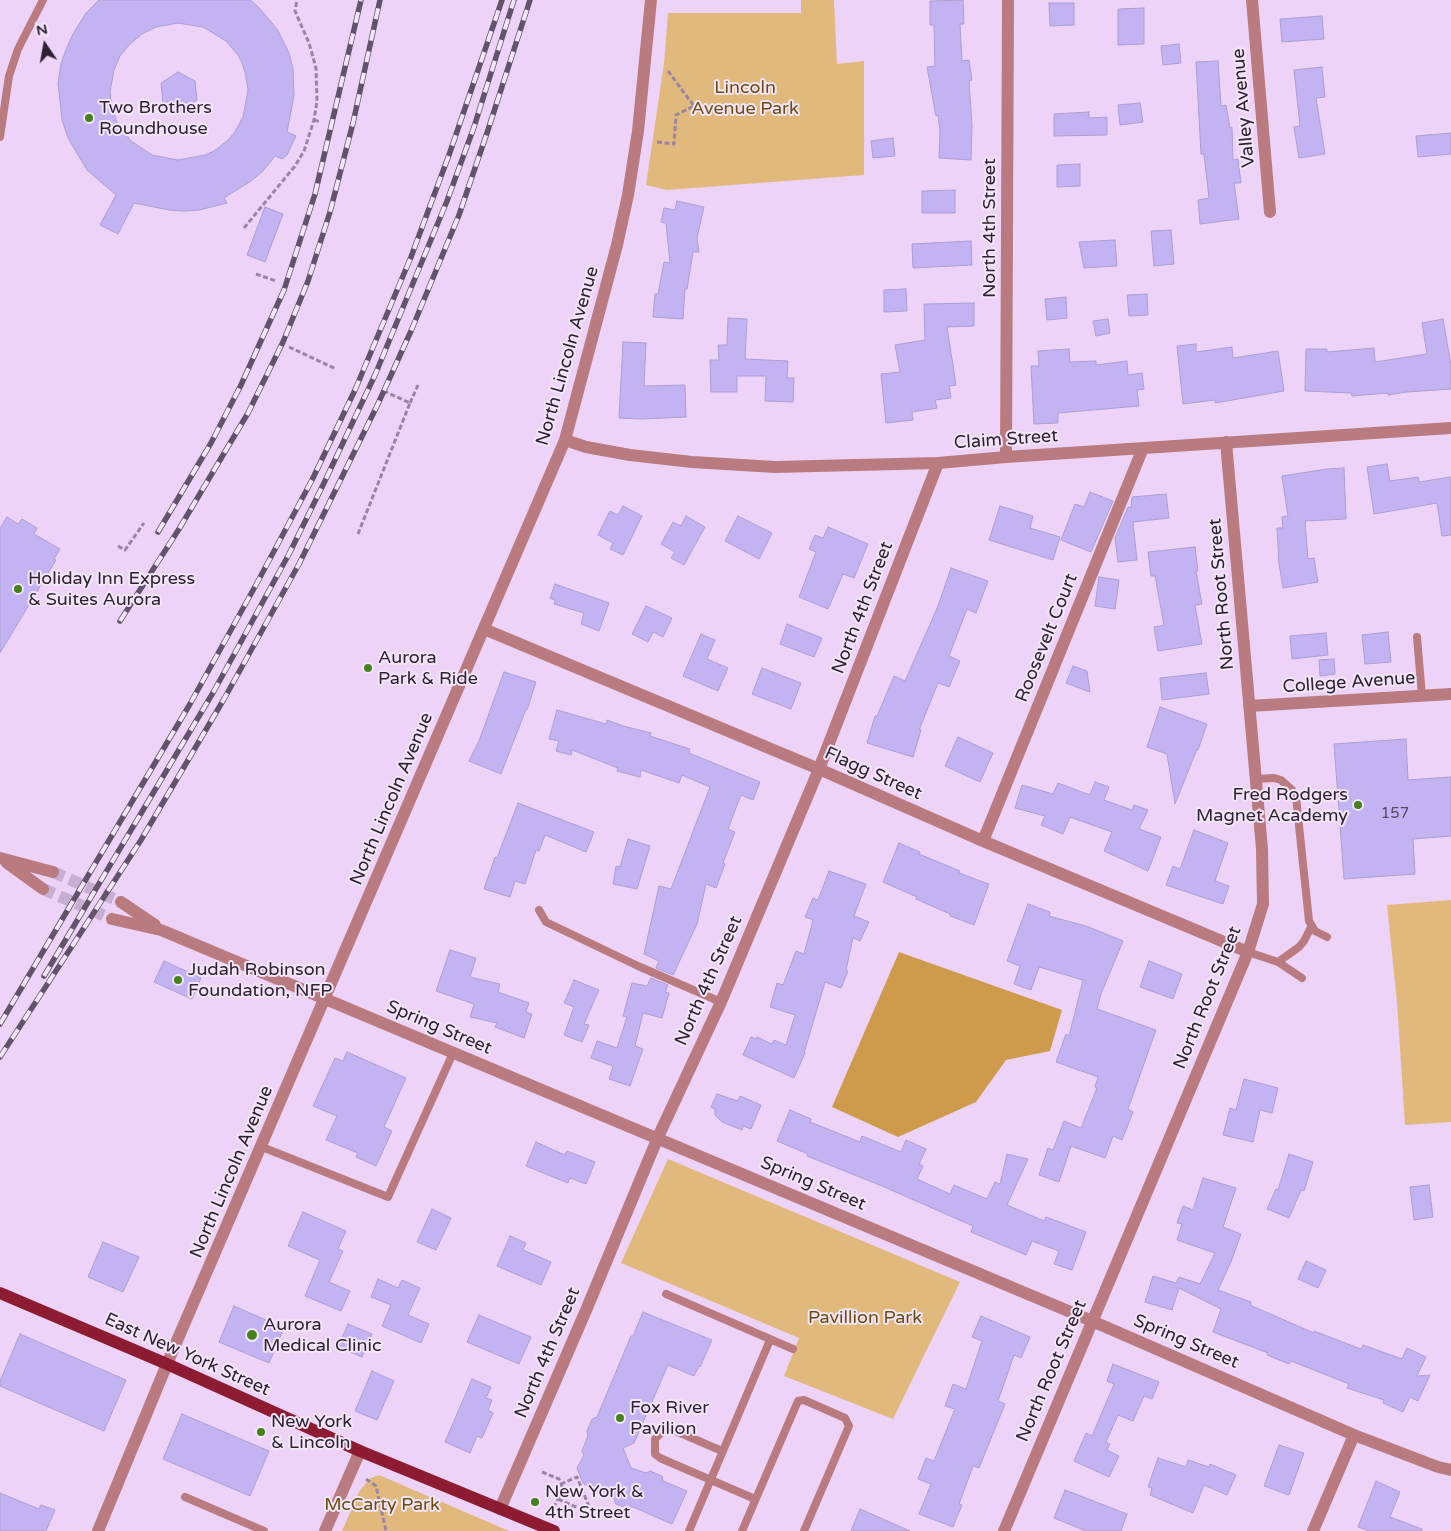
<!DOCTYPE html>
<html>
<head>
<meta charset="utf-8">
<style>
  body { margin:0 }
  #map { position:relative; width:1451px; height:1531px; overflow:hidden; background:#eed3f9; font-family:"Varela Round",sans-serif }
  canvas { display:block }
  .north { position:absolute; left:20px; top:20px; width:50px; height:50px; -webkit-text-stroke:4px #f3e6f9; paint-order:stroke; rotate:348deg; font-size:14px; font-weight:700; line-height:20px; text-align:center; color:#2d2133 }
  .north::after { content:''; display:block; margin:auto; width:18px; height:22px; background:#2d2133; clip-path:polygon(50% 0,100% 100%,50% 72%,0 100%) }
</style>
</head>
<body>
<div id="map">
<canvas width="1451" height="1531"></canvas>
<div class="north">N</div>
</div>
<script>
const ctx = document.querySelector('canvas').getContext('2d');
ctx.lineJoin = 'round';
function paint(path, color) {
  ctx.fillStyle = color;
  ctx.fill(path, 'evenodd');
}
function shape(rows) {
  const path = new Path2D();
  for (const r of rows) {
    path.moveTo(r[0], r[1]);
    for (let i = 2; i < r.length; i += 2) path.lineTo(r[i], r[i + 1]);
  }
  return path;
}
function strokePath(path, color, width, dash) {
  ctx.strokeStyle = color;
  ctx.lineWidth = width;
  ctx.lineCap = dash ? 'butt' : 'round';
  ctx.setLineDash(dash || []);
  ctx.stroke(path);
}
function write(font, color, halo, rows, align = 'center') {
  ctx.font = font + ' "Varela Round",sans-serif';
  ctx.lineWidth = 4;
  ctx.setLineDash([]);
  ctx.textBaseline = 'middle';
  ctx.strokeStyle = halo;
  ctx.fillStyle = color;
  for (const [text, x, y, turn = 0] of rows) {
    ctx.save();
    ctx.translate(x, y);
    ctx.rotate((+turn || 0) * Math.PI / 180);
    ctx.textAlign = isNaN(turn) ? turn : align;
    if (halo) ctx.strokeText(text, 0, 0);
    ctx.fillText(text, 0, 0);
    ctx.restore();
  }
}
paint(shape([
  [801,0,834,0,837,64,864,61,864,175,667,190,646,185,664,63,668,13,801,13],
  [1451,900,1451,1122,1405,1125,1397,1002,1387,905],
  [668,1159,960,1282,893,1419,784,1376,799,1338,621,1263],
  [379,1475,509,1531,342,1531,359,1492,369,1479]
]), '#e2b97d');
paint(shape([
  [899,952,1062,1010,1050,1051,1006,1060,976,1102,898,1137,832,1107]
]), '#ce9b4d');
const building = shape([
  [99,0,250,0,253,2,261,10,277,29,289,53,293,69,294,96,287,132,296,136,287,155,282,159,275,156,263,171,251,181,224,198,227,203,199,210,184,211,169,210,134,203,118,234,100,225,116,195,87,170,68,138,62,120,58,83,61,64,67,47,73,34,86,13,99,0],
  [178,23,203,27,226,41,238,55,242,63,245,72,248,90,243,117,234,133,228,140,214,151,205,155,178,160,152,155,131,141,117,122,112,108,110,92,114,70,120,56,130,44,142,34,156,27,178,23],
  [963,0,964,24,960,24,962,61,969,60,972,80,969,81,972,126,971,160,939,158,940,131,938,115,936,116,927,67,935,66,934,25,930,25,930,1,963,0],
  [1049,3,1074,3,1074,25,1050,26,1049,3],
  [1144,8,1144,44,1118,45,1118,9,1144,8],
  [1322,16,1324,39,1282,42,1280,19,1322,16],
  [1179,44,1181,63,1163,65,1161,46,1179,44],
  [1218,61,1221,106,1226,105,1230,128,1232,127,1233,160,1238,159,1241,183,1234,183,1239,219,1200,224,1198,200,1209,198,1204,154,1201,154,1196,62,1218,61],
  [1322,67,1325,97,1316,98,1325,154,1299,158,1294,127,1300,126,1294,70,1322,67],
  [178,72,195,81,197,100,181,111,163,103,161,83,178,72],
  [1140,103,1143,122,1120,125,1118,105,1140,103],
  [1089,112,1089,118,1107,117,1107,135,1054,136,1054,114,1089,112],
  [1451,133,1451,154,1418,157,1416,136,1451,133],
  [893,138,895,156,873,158,871,141,893,138],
  [1080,164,1080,186,1057,187,1057,165,1080,164],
  [955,190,955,213,922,213,922,191,955,190],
  [677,201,704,207,697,238,699,252,693,252,687,289,685,289,683,319,653,317,655,294,658,294,664,262,670,263,666,223,661,222,664,208,675,210,677,201],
  [265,207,283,214,265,262,247,255,265,207],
  [1171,230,1174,264,1154,266,1151,231,1171,230],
  [1115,240,1117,266,1084,268,1079,242,1115,240],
  [971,241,972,265,913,268,912,244,971,241],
  [906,289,907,311,884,312,884,290,906,289],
  [1147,294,1148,315,1129,316,1127,295,1147,294],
  [1066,297,1067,318,1047,320,1045,299,1066,297],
  [974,303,974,326,947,327,956,385,949,386,951,398,935,400,937,408,912,412,913,420,886,423,881,374,900,372,895,345,925,340,924,304,974,303],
  [728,318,747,319,745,359,788,361,787,378,794,378,793,402,765,401,766,376,737,376,737,392,711,392,710,360,719,360,718,345,727,345,728,318],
  [1108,319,1110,333,1096,336,1093,321,1108,319],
  [1443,319,1451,365,1451,389,1407,392,1388,395,1388,393,1352,396,1351,393,1305,391,1306,349,1327,349,1327,352,1374,348,1375,362,1427,354,1422,323,1443,319],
  [623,342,646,343,644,386,685,385,686,417,642,419,619,418,623,342],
  [1196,344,1196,352,1232,347,1233,358,1278,351,1284,391,1215,403,1215,400,1183,404,1177,346,1196,344],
  [1069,349,1070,362,1096,361,1096,365,1127,361,1128,375,1142,373,1144,389,1137,390,1139,406,1058,413,1058,423,1034,424,1031,366,1039,366,1038,351,1069,349],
  [1387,464,1390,481,1418,477,1419,482,1451,477,1451,535,1442,536,1437,503,1374,514,1367,467,1387,464],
  [1344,468,1346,519,1305,521,1308,559,1314,558,1318,582,1283,588,1279,564,1277,528,1283,528,1282,517,1288,516,1282,476,1327,469,1344,468],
  [1090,492,1113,501,1091,552,1061,540,1075,504,1084,507,1090,492],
  [1166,494,1169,518,1133,522,1137,560,1118,562,1115,538,1128,507,1131,508,1132,497,1166,494],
  [623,506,642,516,623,555,610,549,613,543,598,535,610,511,618,515,623,506],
  [1000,506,1033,516,1030,528,1060,537,1053,560,989,540,1000,506],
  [686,516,705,527,684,565,671,558,675,552,661,544,673,522,681,526,686,516],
  [738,516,772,533,759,559,725,541,738,516],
  [7,517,18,524,22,519,37,528,34,534,60,549,54,559,56,560,0,653,0,528,7,517],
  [828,527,868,544,854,578,843,574,828,609,799,597,816,552,809,549,815,535,823,538,828,527],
  [1195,547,1198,571,1196,571,1202,604,1195,605,1202,644,1158,651,1154,627,1164,625,1155,576,1151,576,1148,552,1195,547],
  [951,568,988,581,976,613,967,609,949,656,960,661,949,687,938,683,919,730,921,730,913,757,867,743,875,716,877,716,894,676,905,681,938,606,951,568],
  [1099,577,1119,580,1115,609,1095,606,1099,577],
  [555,584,609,603,599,631,581,624,584,613,554,604,555,600,550,598,555,584],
  [646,606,672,618,663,637,653,632,648,642,632,634,646,606],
  [787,624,822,638,814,657,780,644,787,624],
  [1388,632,1391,662,1365,664,1362,635,1388,632],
  [1326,633,1328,655,1292,659,1290,636,1326,633],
  [701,634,715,640,707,659,728,668,718,691,683,676,701,634],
  [1334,659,1335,674,1320,676,1319,660,1334,659],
  [1073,666,1087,671,1090,692,1066,683,1073,666],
  [762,668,801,683,791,709,752,694,762,668],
  [504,672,536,682,527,710,526,709,501,774,469,761,479,741,504,672],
  [1206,673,1209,694,1162,700,1160,678,1206,673],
  [1160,707,1207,724,1198,750,1197,749,1175,804,1167,754,1147,747,1160,707],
  [557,710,606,724,607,720,623,726,651,733,650,736,690,749,689,753,760,782,753,800,741,795,728,829,735,832,723,863,725,864,716,888,706,884,697,924,673,975,656,968,659,961,644,954,659,886,671,889,710,787,682,775,679,783,641,770,640,777,617,771,618,768,572,750,571,755,556,751,559,741,549,739,557,710],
  [958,737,993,753,980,782,945,766,958,737],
  [1406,739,1408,780,1451,777,1451,836,1413,839,1415,874,1344,879,1334,744,1406,739],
  [1095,782,1109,787,1104,800,1132,810,1134,805,1148,810,1139,829,1161,837,1148,871,1104,851,1112,832,1070,817,1063,834,1041,825,1045,816,1015,808,1022,785,1053,794,1058,783,1090,795,1095,782],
  [518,803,594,832,586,852,545,835,539,851,536,850,525,884,515,881,510,897,484,889,495,857,497,858,518,803],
  [1194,830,1228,843,1215,881,1229,886,1223,904,1166,885,1173,866,1180,869,1194,830],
  [628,839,650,846,637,889,613,884,616,866,620,867,628,839],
  [899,843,920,852,919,854,960,871,959,873,989,884,974,925,950,916,950,914,916,899,917,897,883,882,899,843],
  [829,871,866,884,854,916,869,922,860,941,853,938,846,970,848,971,841,988,825,982,804,1053,805,1053,794,1078,743,1055,751,1037,756,1039,757,1037,772,1044,774,1040,786,1045,795,1015,770,1007,777,983,783,985,796,951,804,954,813,920,805,917,813,898,818,900,829,871],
  [1028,904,1050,912,1049,916,1089,927,1123,941,1101,994,1097,1009,1156,1030,1128,1109,1133,1112,1122,1140,1113,1136,1105,1158,1071,1146,1059,1182,1039,1175,1048,1148,1053,1150,1064,1121,1081,1128,1097,1088,1095,1087,1098,1077,1056,1062,1066,1034,1069,1036,1083,980,1039,967,1031,990,1014,984,1020,966,1007,961,1028,904],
  [450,950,476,958,470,977,500,984,498,992,529,1003,526,1012,532,1014,524,1038,495,1027,497,1023,470,1017,474,1004,436,991,450,950],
  [164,961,201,978,192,999,154,982,164,961],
  [1149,961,1182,974,1173,999,1140,987,1149,961],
  [651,978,668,985,665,992,669,993,662,1018,643,1013,635,1046,643,1049,630,1086,609,1079,613,1066,591,1058,597,1041,617,1048,627,1017,623,1016,632,983,647,986,651,978],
  [574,980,599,990,584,1024,589,1025,582,1042,564,1035,574,1007,564,1003,574,980],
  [347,1052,406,1078,384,1127,392,1131,376,1166,356,1157,358,1153,326,1140,337,1116,313,1106,335,1058,343,1061,347,1052],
  [1244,1079,1278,1088,1272,1113,1260,1110,1253,1142,1223,1135,1230,1108,1236,1110,1244,1079],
  [717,1094,738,1101,740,1096,761,1105,751,1129,743,1126,742,1130,722,1122,715,1115,715,1109,711,1107,717,1094],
  [790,1110,811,1119,810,1122,860,1142,862,1136,901,1152,906,1140,926,1149,919,1164,923,1166,917,1179,950,1194,954,1185,987,1199,995,1182,1000,1184,1007,1154,1028,1159,1007,1205,1044,1221,1046,1217,1086,1232,1072,1270,1054,1264,1059,1251,1032,1241,1026,1255,971,1232,973,1226,882,1186,807,1156,808,1154,777,1141,790,1110],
  [536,1142,565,1155,567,1151,595,1162,586,1184,570,1178,568,1183,526,1166,536,1142],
  [1289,1154,1313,1162,1304,1191,1301,1190,1289,1218,1267,1209,1276,1189,1278,1190,1289,1154],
  [1203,1178,1236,1188,1223,1227,1241,1234,1231,1262,1218,1290,1251,1302,1250,1305,1314,1333,1314,1331,1361,1349,1363,1345,1402,1359,1407,1348,1426,1357,1417,1376,1430,1375,1418,1401,1410,1397,1403,1412,1383,1403,1384,1400,1347,1388,1349,1384,1291,1361,1289,1364,1267,1355,1268,1353,1213,1332,1221,1309,1179,1288,1172,1310,1145,1302,1153,1276,1176,1283,1179,1277,1200,1284,1215,1253,1177,1240,1182,1224,1177,1223,1183,1206,1193,1210,1203,1178],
  [1429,1185,1433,1217,1414,1220,1410,1187,1429,1185],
  [432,1209,451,1218,436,1250,417,1242,432,1209],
  [303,1212,346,1231,338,1249,343,1251,329,1282,350,1291,341,1311,305,1296,320,1260,288,1246,303,1212],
  [510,1236,526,1243,523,1250,551,1262,541,1285,497,1266,510,1236],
  [103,1242,139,1257,123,1292,88,1277,103,1242],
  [1306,1261,1326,1270,1318,1288,1298,1279,1306,1261],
  [378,1279,398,1288,402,1280,420,1288,408,1315,429,1324,421,1343,382,1326,391,1305,371,1297,378,1279],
  [234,1306,284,1328,269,1363,219,1342,234,1306],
  [643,1312,712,1340,700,1367,699,1366,694,1376,668,1365,634,1443,623,1448,631,1468,646,1473,650,1471,662,1476,663,1481,687,1491,672,1524,633,1507,629,1509,616,1504,614,1499,599,1493,597,1486,586,1485,583,1483,577,1468,584,1455,582,1451,588,1436,587,1431,592,1419,597,1417,631,1336,633,1336,643,1312],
  [479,1315,531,1337,519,1364,467,1342,479,1315],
  [981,1316,1030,1337,1021,1358,1014,1355,998,1401,1005,1404,979,1468,973,1466,959,1504,962,1505,953,1527,919,1514,931,1484,918,1479,926,1458,934,1461,955,1409,945,1406,953,1384,966,1389,982,1341,972,1337,981,1316],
  [348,1324,372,1334,362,1357,338,1347,348,1324],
  [20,1334,126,1380,104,1431,0,1386,0,1381,20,1334],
  [1113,1364,1159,1382,1152,1399,1144,1396,1133,1421,1118,1415,1106,1442,1110,1444,1107,1450,1119,1456,1109,1477,1074,1461,1086,1433,1092,1436,1114,1384,1107,1381,1113,1364],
  [372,1371,394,1381,377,1420,355,1411,372,1371],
  [472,1379,491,1387,486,1398,492,1400,488,1410,493,1413,482,1438,477,1436,470,1453,445,1442,472,1379],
  [182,1414,269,1451,250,1496,163,1459,182,1414],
  [1279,1445,1304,1453,1289,1495,1264,1486,1279,1445],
  [1158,1458,1186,1467,1188,1460,1209,1467,1210,1464,1236,1475,1227,1495,1204,1485,1193,1513,1150,1495,1152,1488,1148,1487,1158,1458],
  [1376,1481,1400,1492,1390,1517,1422,1529,1422,1531,1369,1531,1358,1527,1376,1481],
  [1065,1490,1127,1514,1121,1531,1086,1531,1054,1518,1065,1490],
  [0,1493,39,1509,41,1505,55,1510,46,1531,0,1531,0,1493],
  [860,1509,910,1531,851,1531,860,1509]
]);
paint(building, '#c3b3f3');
strokePath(building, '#ab9fd2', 1);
strokePath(shape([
  [53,872,121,902],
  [43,889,112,919]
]), '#c7afd1', 12, [12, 6]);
strokePath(shape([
  [314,120,321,122],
  [657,142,674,144,676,115,694,106,668,71],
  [244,228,295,166,304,151,314,120,317,101,316,68,309,43,295,11,297,0],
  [256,274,276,281],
  [289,347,336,369],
  [410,403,418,385],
  [358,534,410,403,386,392],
  [118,546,125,550,144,523],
  [542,1472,559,1479,563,1489,555,1505],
  [366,1479,376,1486,386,1531],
  [558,1499,592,1514,577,1477,561,1484]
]), '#9985a2', 3, [5, 2.5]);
strokePath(shape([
  [0,137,9,76,18,49,43,0],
  [1417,637,1422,696],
  [1255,779,1274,778,1281,780,1292,790,1296,797,1309,921,1315,931,1327,937],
  [539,910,546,922,638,966,721,1002],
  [1248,952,1278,962,1302,978],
  [1278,962,1299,947,1304,941,1311,927],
  [262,1147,388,1197,453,1053],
  [666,1294,793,1349],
  [722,1451,671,1429,664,1430,655,1439,655,1454,660,1458,755,1499],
  [185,1497,264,1531],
  [689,1531,770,1340],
  [742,1531,798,1401,804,1400,845,1418,849,1426,804,1531]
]), '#b97b7f', 8);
strokePath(shape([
  [1252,0,1270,212],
  [565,440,586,447,630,455,692,462,775,467,938,463,1006,457,1451,428],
  [1006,457,1008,0],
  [484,629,819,769,983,841,1248,952],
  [1249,706,1451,694],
  [983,841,1143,448],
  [0,858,53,872],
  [7,863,43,889],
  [121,902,155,925],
  [112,919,161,930,1092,1321,1354,1435,1438,1467,1451,1470],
  [500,1509,587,1308,658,1137,721,1002,819,769,938,463],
  [98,1531,167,1364,565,440,617,245,628,195,638,131,651,0],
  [325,1531,360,1451],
  [1004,1531,1248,952,1263,904,1262,849,1226,442],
  [1313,1531,1354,1435]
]), '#b97b7f', 12);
strokePath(shape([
  [0,1293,167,1364,360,1451,554,1531]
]), '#8d1c32', 12);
const rail = shape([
  [158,532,211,443,241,385,284,290,315,194,361,0],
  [120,621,179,529,248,413,283,342,308,281,330,212,353,123,380,0],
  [44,976,214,691,289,554,324,483,375,375,447,201,474,127,514,0],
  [0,1024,190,704,257,583,312,480,355,390,411,257,449,155,502,0],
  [0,1057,141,840,224,699,299,564,377,406,411,331,459,215,488,130,530,0]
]);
strokePath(rail, '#63536a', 5.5);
strokePath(rail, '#f3e6f9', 4, [11]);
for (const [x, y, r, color] of [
  [89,118,5,"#44801c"],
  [18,589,5,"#44801c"],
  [368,668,5,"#44801c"],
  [1358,805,5,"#44801c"],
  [178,980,5,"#44801c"],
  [252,1335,6,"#44801c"],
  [620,1418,5,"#44801c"],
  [261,1432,5,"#44801c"],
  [535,1502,5,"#44801c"]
]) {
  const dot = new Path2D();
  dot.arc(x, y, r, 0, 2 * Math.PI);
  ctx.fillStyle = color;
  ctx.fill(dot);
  strokePath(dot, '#f3e6f9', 2);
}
write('15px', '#524663', null, [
  ["157",1395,814]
]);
write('18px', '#6e4b0f', '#f3e6f9', [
  ["Lincoln",745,88],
  ["Avenue Park",745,109],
  ["Pavillion Park",865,1318],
  ["McCarty Park",382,1505]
]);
write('18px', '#2d2133', '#f3e6f9', [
  ["Two Brothers",99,108],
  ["Roundhouse",99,129],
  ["Holiday Inn Express",28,579],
  ["& Suites Aurora",28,600],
  ["Aurora",378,658],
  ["Park & Ride",378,679],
  ["Fred Rodgers",1348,795,"right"],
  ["Magnet Academy",1348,816,"right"],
  ["Judah Robinson",188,970],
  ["Foundation, NFP",188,991],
  ["Aurora",263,1325],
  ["Medical Clinic",263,1346],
  ["Fox River",630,1408],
  ["Pavilion",630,1429],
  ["New York",271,1422],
  ["& Lincoln",271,1443],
  ["New York &",545,1492],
  ["4th Street",545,1513]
], 'left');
write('18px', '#2d2133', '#f3e6f9', [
  ["Valley Avenue",1244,108,-95],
  ["North 4th Street",990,228,-90],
  ["North Lincoln Avenue",568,356,-74],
  ["Claim Street",1006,440,-4],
  ["North Root Street",1222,594,-95],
  ["North 4th Street",863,608,-69],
  ["Roosevelt Court",1047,638,-68],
  ["College Avenue",1349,683,-4],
  ["Flagg Street",873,774,24],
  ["North Lincoln Avenue",392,799,-67],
  ["North 4th Street",709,981,-66],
  ["North Root Street",1208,998,-68],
  ["Spring Street",439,1028,23],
  ["North Lincoln Avenue",232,1172,-67],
  ["Spring Street",813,1184,23],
  ["Spring Street",1186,1342,23],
  ["North 4th Street",548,1353,-67],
  ["East New York Street",187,1355,24],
  ["North Root Street",1052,1371,-67]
]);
</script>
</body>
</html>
